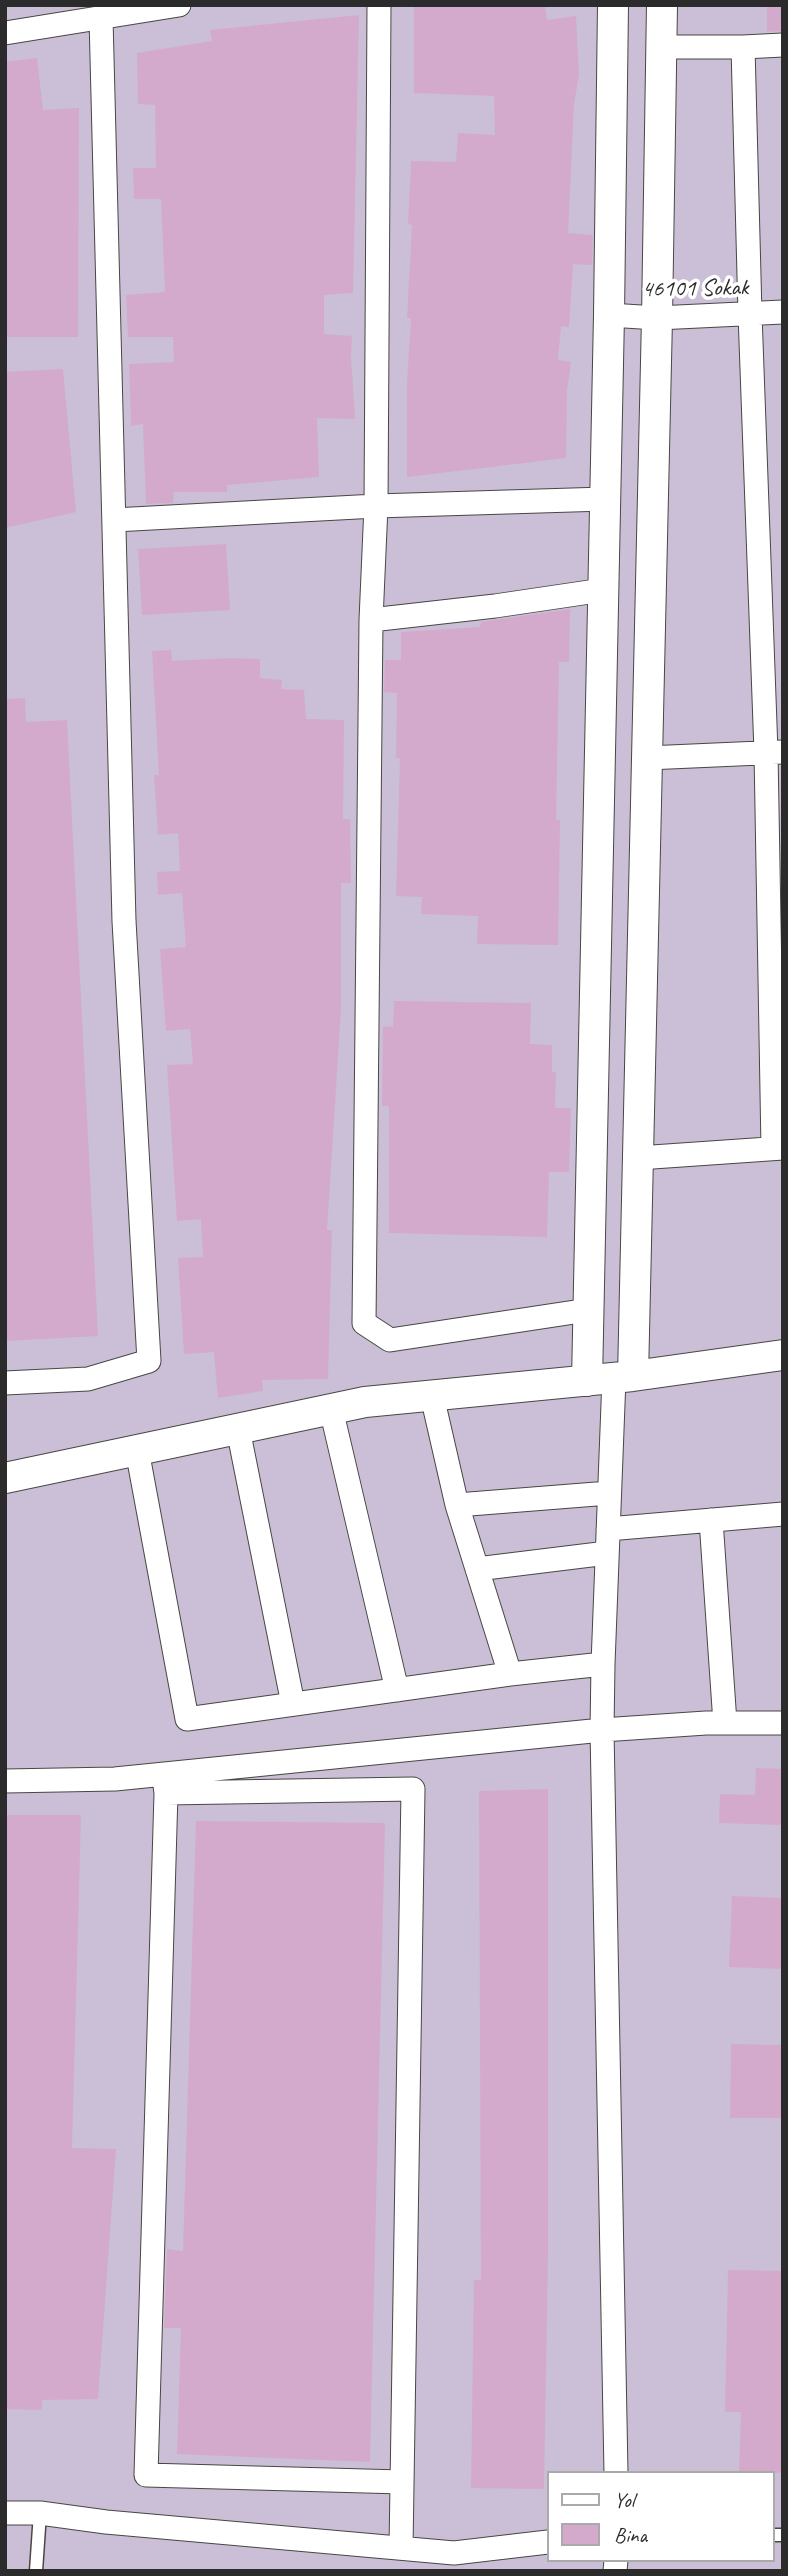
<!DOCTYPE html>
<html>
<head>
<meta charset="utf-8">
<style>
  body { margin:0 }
  #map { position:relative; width:788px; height:2576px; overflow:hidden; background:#f3e3c8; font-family:Caveat,sans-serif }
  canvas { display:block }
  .frame { position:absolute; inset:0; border:7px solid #2b2b2b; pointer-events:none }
  .legend { position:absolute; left:547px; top:2471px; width:228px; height:91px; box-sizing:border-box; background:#fff; border:2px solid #aaa; margin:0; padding:9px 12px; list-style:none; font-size:21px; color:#2b2b2b }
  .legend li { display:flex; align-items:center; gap:14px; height:35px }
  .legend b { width:35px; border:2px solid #aaa }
</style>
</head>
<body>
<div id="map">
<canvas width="788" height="2576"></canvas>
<div class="frame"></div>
<ul class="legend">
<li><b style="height:9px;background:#fff"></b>Yol</li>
<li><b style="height:19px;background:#d4aacc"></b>Bina</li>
</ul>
</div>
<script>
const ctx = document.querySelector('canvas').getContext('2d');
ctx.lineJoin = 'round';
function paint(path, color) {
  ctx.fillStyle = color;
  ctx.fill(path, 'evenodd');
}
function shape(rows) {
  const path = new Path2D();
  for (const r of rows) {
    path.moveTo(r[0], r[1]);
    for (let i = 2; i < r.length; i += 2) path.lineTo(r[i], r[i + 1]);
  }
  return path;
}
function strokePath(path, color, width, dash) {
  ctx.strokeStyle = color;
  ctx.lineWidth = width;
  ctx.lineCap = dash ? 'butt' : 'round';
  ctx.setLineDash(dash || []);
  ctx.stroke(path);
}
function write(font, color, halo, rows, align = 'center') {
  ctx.font = font + ' Caveat,sans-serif';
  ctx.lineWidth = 7;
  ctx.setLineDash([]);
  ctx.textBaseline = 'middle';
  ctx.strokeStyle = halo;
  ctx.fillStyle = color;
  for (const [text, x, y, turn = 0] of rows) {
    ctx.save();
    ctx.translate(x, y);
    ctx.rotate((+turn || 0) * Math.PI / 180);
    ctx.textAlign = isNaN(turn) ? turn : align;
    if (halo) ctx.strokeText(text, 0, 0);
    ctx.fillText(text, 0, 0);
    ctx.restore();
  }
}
paint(shape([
  [5,5,783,5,783,2571,5,2571],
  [548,2473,772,2473,772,2560,548,2560]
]), '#cabfd6');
paint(shape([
  [414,5,545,5,547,20,576,16,579,74,574,104,568,233,593,235,592,265,573,264,569,327,561,326,558,360,571,362,567,391,566,458,407,477,407,383,411,318,407,318,412,225,408,224,411,161,456,162,458,133,495,135,494,96,414,93],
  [767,5,783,5,783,31,767,32],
  [359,15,353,293,324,295,324,334,352,336,351,356,355,419,317,418,319,477,227,485,227,492,174,492,173,503,146,504,143,424,131,426,129,364,174,362,173,337,128,337,126,295,165,292,161,199,134,199,133,168,156,168,155,105,138,104,137,53,212,41,210,30],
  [37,58,43,110,79,108,78,337,5,337,5,62],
  [63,369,76,512,5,528,5,372],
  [226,544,230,610,142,615,138,549],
  [570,609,569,662,559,662,556,820,560,820,558,945,477,944,478,916,421,914,422,897,396,896,400,758,396,758,397,693,384,692,385,660,401,660,401,632,480,627,481,622],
  [171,650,172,661,230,658,260,659,260,678,282,680,281,689,304,690,306,719,344,720,343,819,350,819,351,883,341,883,341,1009,327,1230,332,1230,328,1379,262,1380,263,1391,218,1398,214,1352,184,1354,178,1258,203,1257,201,1219,177,1221,167,1065,193,1064,190,1029,166,1031,160,949,186,947,182,893,158,895,157,872,180,871,178,833,158,835,154,775,159,775,152,651],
  [25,698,26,722,67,720,98,1336,5,1341,5,699],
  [394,1001,531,1003,530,1044,552,1045,552,1072,556,1072,555,1108,571,1108,569,1172,549,1172,547,1237,389,1233,389,1106,382,1106,383,1026,393,1027],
  [756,1768,783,1769,783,1825,719,1823,720,1794,755,1795],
  [548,1789,548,2255,544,2489,471,2488,474,2280,481,2280,479,1791],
  [5,1815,81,1815,72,2148,116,2149,98,2399,42,2400,42,2410,5,2409],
  [196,1821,385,1823,370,2462,177,2454,181,2328,164,2328,167,2249,183,2251],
  [732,1896,783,1898,783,1969,729,1967],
  [731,2044,783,2045,783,2118,730,2118],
  [728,2270,783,2271,783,2473,739,2471,741,2412,725,2412]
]), '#d4aacc');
const service = shape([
  [772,2535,783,2535],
  [36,2571,40,2513]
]);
const minor = shape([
  [379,5,376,506,371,620,364,1323,390,1340,588,1310],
  [5,33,179,5],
  [662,47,743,47,750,314,766,752,773,1148],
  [743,47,783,45],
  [609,315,657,318,783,312],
  [114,520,376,506,605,499],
  [371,620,495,606,603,590],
  [647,758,783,752],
  [638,1158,783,1148],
  [5,1383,88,1379,149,1361,124,921,101,18],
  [432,1396,457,1505,510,1674],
  [331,1409,397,1690],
  [238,1429,293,1704],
  [137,1450,187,1719,510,1674,603,1664,614,1378],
  [457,1505,609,1493],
  [711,1520,725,1723],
  [608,1529,783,1514],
  [477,1569,607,1553],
  [603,1664,602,1730,706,1723,783,1723],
  [164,1778,166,1793,146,2475,402,2482],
  [5,1781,115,1779,602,1730,616,2473],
  [166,1793,413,1789,401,2548],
  [5,2513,40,2513,106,2522,454,2553,548,2542],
  [615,2571,616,2560]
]);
const tertiary = shape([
  [633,1376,657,318,662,5],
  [587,1381,609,315,613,5],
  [5,1478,365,1402,633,1376,783,1355]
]);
strokePath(service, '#494743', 15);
strokePath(minor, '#494743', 25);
strokePath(tertiary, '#494743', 32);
strokePath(service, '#fff', 12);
strokePath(minor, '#fff', 23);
strokePath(tertiary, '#fff', 30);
write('24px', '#2b2b2b', '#fff', [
  ["46101 Sokak",695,289,-1]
]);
</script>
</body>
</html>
